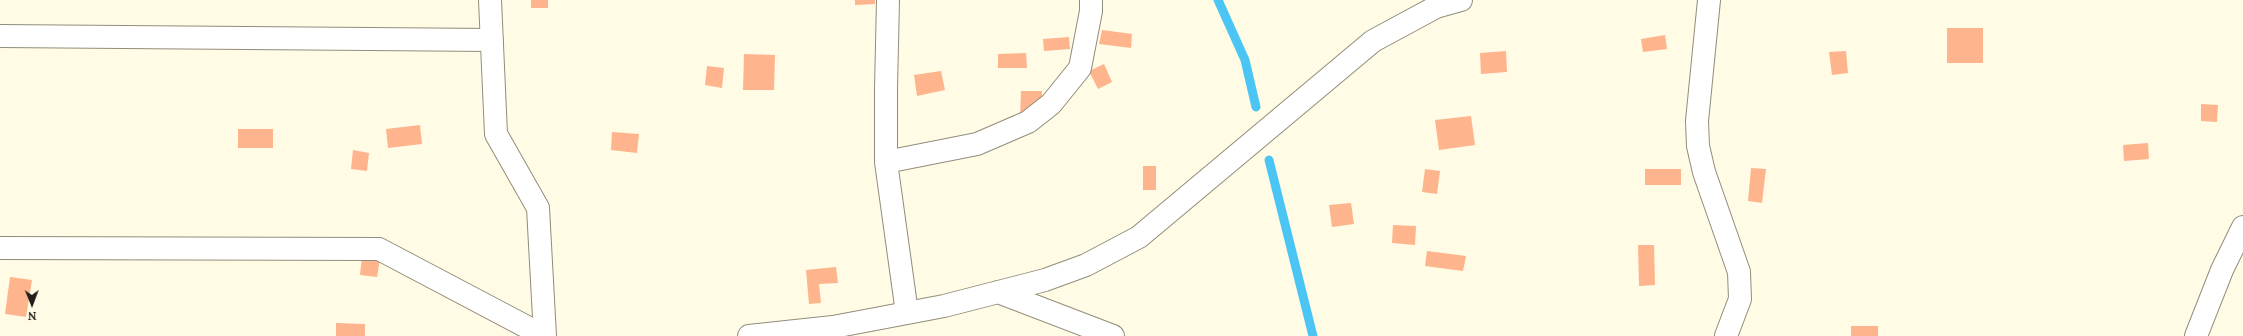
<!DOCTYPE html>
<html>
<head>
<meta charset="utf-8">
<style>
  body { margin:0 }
  #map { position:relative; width:2243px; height:336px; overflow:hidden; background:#fffbe5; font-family:Lora,serif }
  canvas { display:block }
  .north { position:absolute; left:12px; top:284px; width:40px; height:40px; -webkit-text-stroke:3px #fffbe5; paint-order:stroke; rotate:179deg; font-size:11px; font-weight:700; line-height:16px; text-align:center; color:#211f18 }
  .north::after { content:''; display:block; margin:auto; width:14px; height:18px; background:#211f18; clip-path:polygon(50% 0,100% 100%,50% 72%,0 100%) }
</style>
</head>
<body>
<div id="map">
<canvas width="2243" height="336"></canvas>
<div class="north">N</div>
</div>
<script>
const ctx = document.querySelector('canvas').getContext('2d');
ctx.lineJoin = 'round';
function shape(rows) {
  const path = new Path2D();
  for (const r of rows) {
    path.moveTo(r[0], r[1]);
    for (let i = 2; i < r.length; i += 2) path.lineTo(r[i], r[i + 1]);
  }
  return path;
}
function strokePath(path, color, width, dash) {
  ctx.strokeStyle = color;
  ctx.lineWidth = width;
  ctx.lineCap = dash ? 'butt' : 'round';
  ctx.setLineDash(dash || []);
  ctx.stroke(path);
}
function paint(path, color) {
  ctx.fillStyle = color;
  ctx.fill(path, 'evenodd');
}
strokePath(shape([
  [1218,0,1245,60,1256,107],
  [1269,160,1313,336]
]), '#4bc6f4', 9);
paint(shape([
  [531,0,548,0,548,8,531,8],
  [855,0,875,0,875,4,855,5],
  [1947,28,1983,28,1983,63,1947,63],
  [1102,30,1132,34,1131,48,1099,44],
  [1665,35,1667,49,1643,52,1641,39],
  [1069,37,1070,49,1044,51,1043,39],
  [1506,51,1507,72,1481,74,1480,53],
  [1846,51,1848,73,1832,75,1829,52],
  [1026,53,1027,68,998,68,998,54],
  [744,54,775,55,774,90,743,90],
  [1104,64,1112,82,1098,89,1089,71],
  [707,66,724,68,722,88,705,85],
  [941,71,945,90,917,96,914,75],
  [1021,91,1042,91,1042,119,1020,119],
  [2201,104,2218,105,2217,122,2201,121],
  [1471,116,1475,145,1439,150,1435,120],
  [420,125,422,144,388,148,386,129],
  [238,129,273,129,273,148,238,148],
  [612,132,639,134,637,153,611,150],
  [2148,143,2149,159,2124,161,2123,145],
  [353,150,369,153,367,171,351,169],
  [1143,166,1156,166,1156,190,1143,190],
  [1751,168,1766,169,1762,203,1748,201],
  [1425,169,1440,171,1437,194,1422,192],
  [1645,169,1681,169,1681,185,1645,185],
  [1351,203,1354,224,1332,227,1329,205],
  [1393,225,1416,226,1415,245,1392,243],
  [1638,245,1654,245,1655,285,1639,286],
  [1427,251,1466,256,1463,271,1425,266],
  [362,256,380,259,377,277,360,275],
  [836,267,838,283,819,284,821,303,809,304,806,270],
  [10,277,32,280,26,317,5,314],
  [336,323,365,324,365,336,336,336],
  [1851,326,1878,326,1878,336,1851,336]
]), '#feb58d');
const minor = shape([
  [490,0,496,134,538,208,545,336],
  [888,0,886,89,886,162,907,313],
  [1709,0,1697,121,1698,146,1704,172,1739,272,1740,299,1726,336],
  [0,36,492,40],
  [886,162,977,144,1028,122,1051,104,1080,68,1091,11,1091,0],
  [0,248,379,249,544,336],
  [998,292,1113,336],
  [749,336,833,327,944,306,1045,280,1086,265,1139,237,1373,41,1436,7,1461,0],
  [2196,336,2222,270,2243,227]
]);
strokePath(minor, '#918d7a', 24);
strokePath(minor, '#fff', 22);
</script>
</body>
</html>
